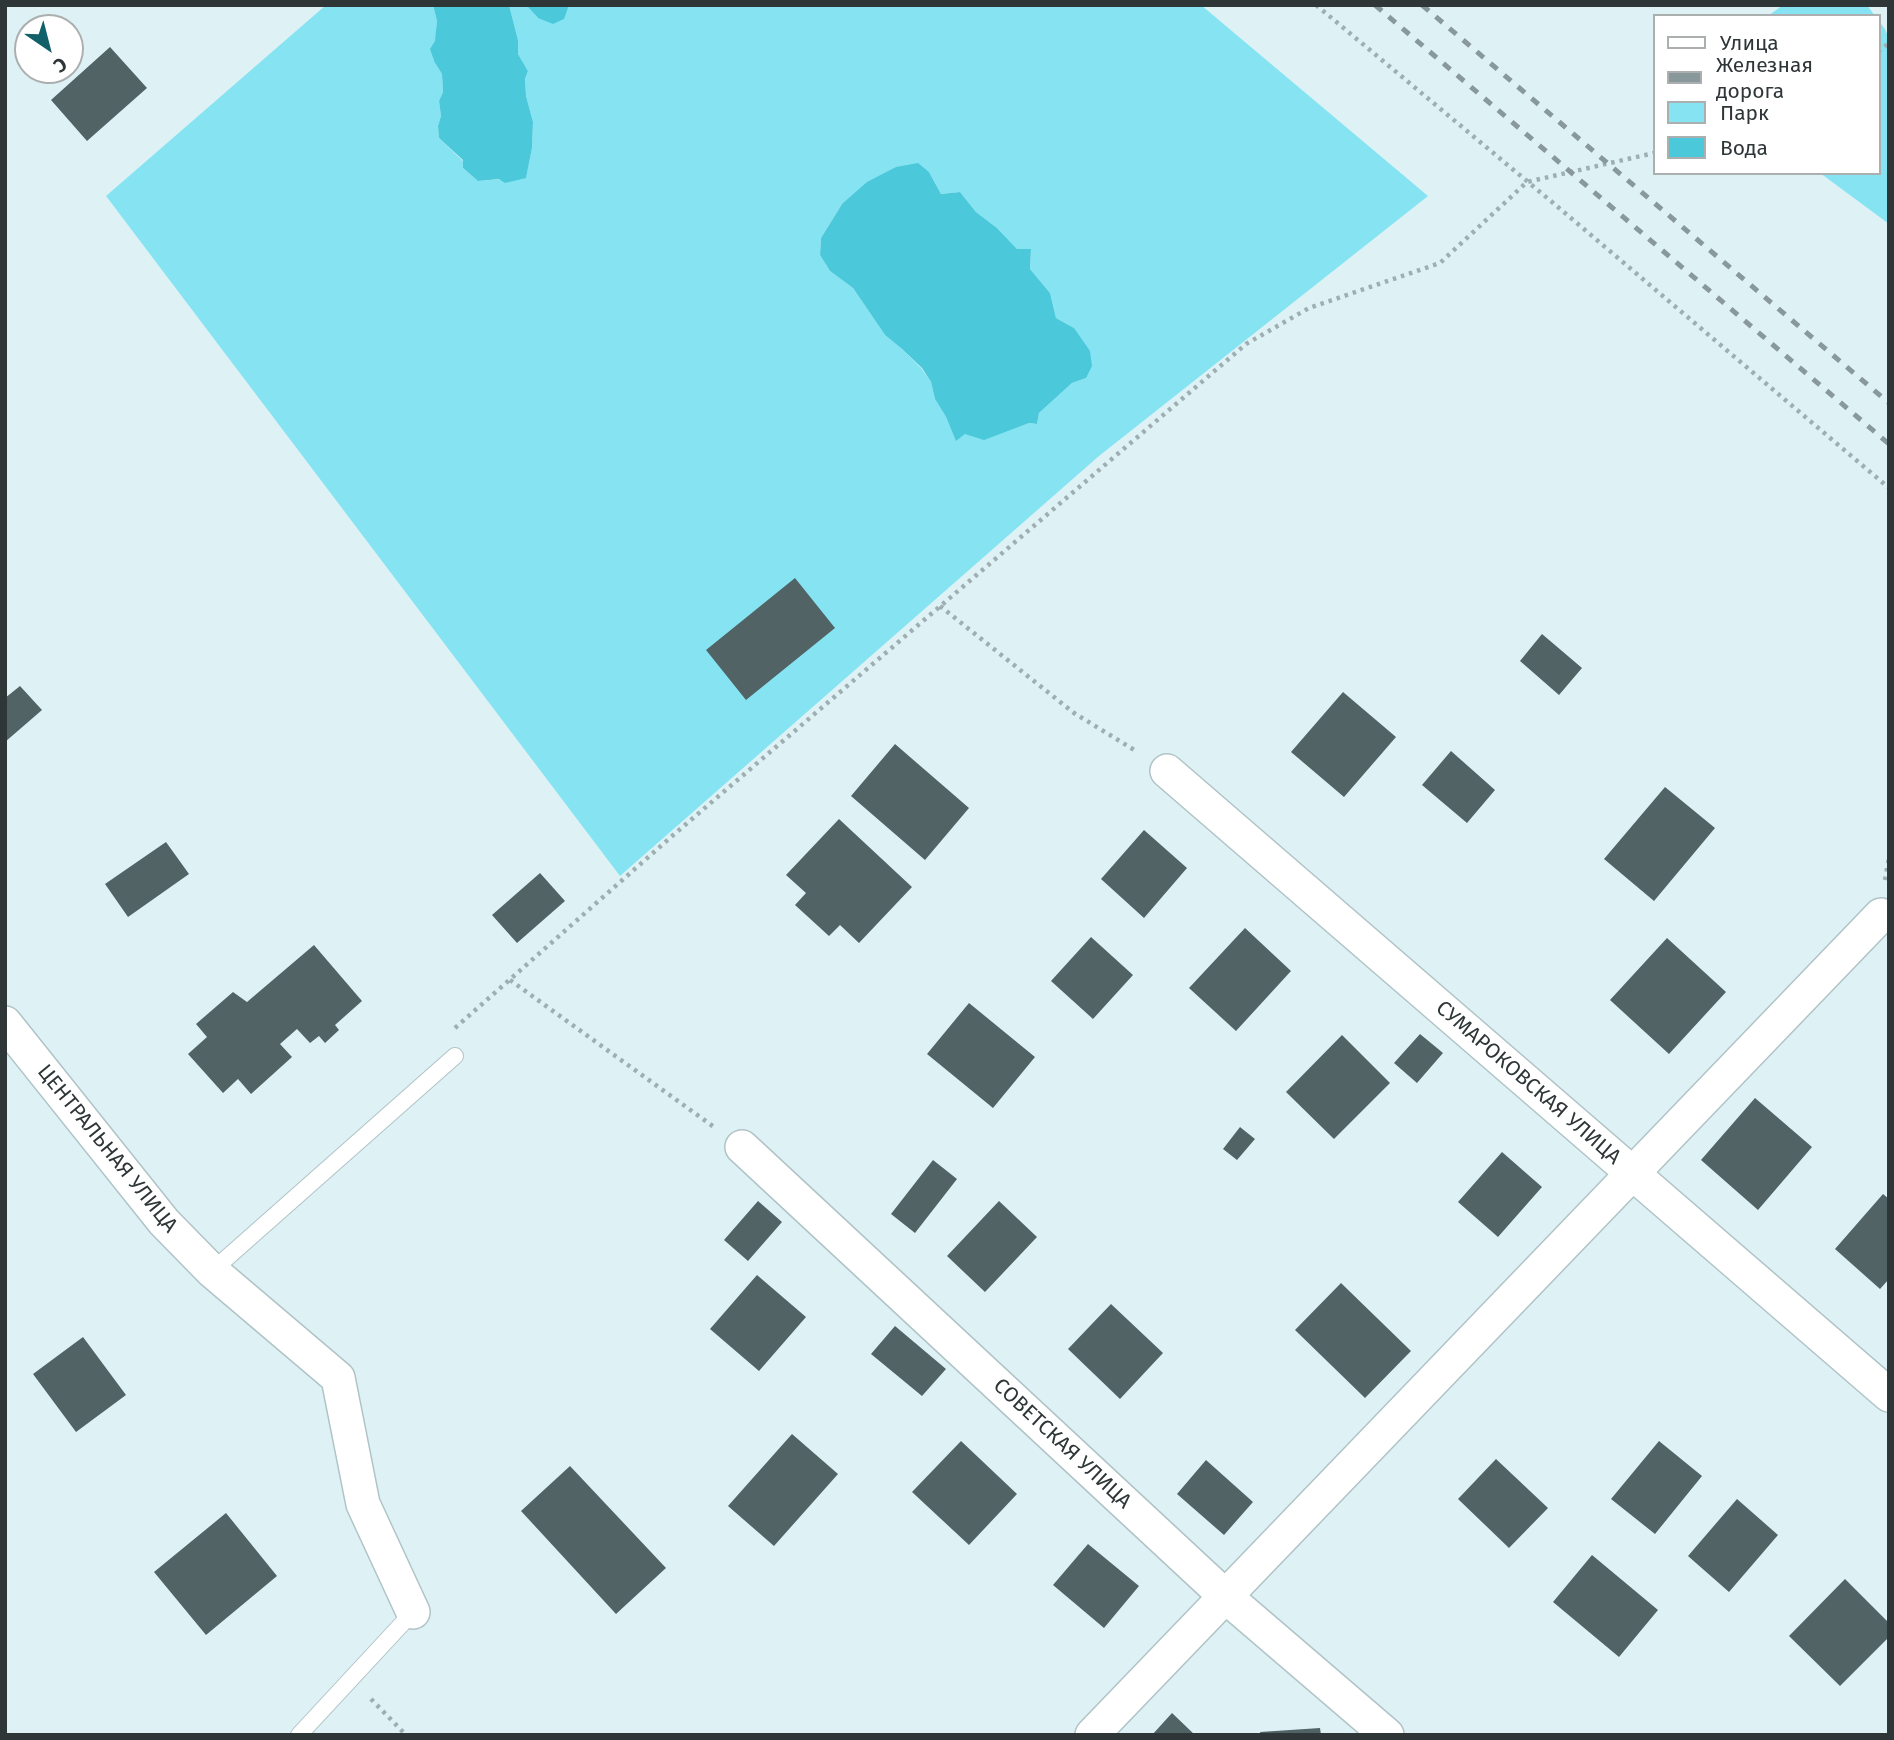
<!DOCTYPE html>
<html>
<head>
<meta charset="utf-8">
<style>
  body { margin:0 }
  #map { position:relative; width:1894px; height:1740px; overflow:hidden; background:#def2f6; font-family:"Fira Sans",sans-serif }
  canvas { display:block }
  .frame { position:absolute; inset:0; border:7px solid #2e3637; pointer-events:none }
  .legend { position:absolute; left:1653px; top:14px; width:228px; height:161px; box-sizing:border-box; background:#fff; border:2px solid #abafaf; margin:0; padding:9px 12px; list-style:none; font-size:21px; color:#2e3637 }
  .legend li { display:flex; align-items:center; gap:14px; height:35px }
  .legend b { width:35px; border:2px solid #abafaf }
  .north { position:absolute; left:14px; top:14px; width:70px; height:70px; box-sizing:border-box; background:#fff; border:2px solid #abafaf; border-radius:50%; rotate:145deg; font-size:19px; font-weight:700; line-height:28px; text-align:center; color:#2e3637 }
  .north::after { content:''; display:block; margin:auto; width:24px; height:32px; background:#12606a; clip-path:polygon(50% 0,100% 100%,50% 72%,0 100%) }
</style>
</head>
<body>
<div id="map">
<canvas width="1894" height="1740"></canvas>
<div class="frame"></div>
<ul class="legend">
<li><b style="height:9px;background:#fff"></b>Улица</li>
<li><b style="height:9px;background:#89989a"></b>Железная дорога</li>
<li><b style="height:19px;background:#86e4f2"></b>Парк</li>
<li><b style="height:19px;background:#4bc8da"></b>Вода</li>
</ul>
<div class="north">С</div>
</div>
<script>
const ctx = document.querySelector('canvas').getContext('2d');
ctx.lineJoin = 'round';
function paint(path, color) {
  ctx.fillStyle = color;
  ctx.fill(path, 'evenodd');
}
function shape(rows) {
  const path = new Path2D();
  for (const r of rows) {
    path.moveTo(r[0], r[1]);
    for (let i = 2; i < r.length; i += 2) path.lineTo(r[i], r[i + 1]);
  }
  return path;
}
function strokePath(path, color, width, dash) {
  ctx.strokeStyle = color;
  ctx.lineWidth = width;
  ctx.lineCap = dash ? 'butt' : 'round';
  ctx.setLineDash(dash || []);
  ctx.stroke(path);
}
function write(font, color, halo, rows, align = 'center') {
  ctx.font = font + ' "Fira Sans",sans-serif';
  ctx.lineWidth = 7;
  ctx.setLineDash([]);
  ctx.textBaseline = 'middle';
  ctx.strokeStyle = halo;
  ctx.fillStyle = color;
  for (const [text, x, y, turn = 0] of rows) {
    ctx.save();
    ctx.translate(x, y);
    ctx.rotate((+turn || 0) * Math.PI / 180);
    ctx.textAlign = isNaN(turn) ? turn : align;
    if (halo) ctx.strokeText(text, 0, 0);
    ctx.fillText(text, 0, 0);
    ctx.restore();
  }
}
paint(shape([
  [326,5,433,5,437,21,435,63,442,74,443,92,439,101,441,116,438,126,439,138,463,161,463,168,478,181,526,177,532,148,533,122,526,96,525,79,528,71,518,54,518,40,509,5,526,5,538,18,568,8,569,5,1201,5,1428,196,1099,456,620,876,106,196],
  [929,172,941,194,960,192,976,212,997,228,1017,249,1031,249,1030,269,1050,293,1056,318,1074,328,1086,378,1072,383,1039,413,1037,424,1029,423,1014,428,965,434,956,440,946,417,935,399,931,382,921,368,902,349,885,335,853,288,830,271,820,255,821,238,842,204],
  [1783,5,1867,5,1875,16,1768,16],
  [1878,20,1885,29,1889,39,1889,224,1820,173,1878,173]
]), '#86e4f2');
paint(shape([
  [433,5,509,5,518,40,518,54,528,71,525,79,526,96,533,122,532,148,526,178,505,183,499,179,478,181,463,168,463,160,439,138,438,126,441,116,439,101,443,92,442,74,435,63,430,49,435,41,437,21],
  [526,5,569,5,564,19,553,24,538,18],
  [918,163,929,172,941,194,960,192,976,212,997,228,1017,249,1031,249,1030,269,1050,293,1056,318,1074,328,1090,351,1092,366,1086,378,1072,383,1039,413,1037,424,1029,423,984,440,965,434,956,441,946,417,935,399,931,382,922,368,902,349,885,335,853,288,830,271,820,255,821,238,842,204,867,182,896,167]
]), '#4bc8da');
paint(shape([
  [110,47,147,88,87,141,51,100],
  [795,578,835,628,746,700,706,650],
  [1542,634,1582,668,1559,695,1520,661],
  [20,686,42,710,5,742,5,698],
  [1343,692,1396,737,1344,797,1291,752],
  [895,744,969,808,925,860,851,796],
  [1451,751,1495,790,1467,823,1422,785],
  [1665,787,1715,828,1654,901,1604,859],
  [839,819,912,887,859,943,840,925,829,936,795,905,806,893,786,875],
  [1144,830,1187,868,1144,918,1101,879],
  [166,842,189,874,128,917,105,884],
  [540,873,565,901,517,943,492,915],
  [1245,928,1291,971,1236,1031,1189,988],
  [1091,937,1133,975,1093,1019,1051,981],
  [1667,938,1726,992,1669,1054,1610,1000],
  [314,945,362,1001,335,1025,339,1030,325,1043,319,1036,310,1043,297,1029,280,1044,292,1057,251,1094,238,1079,223,1093,188,1054,207,1037,196,1024,233,992,247,1002],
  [969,1003,1035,1057,993,1108,927,1054],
  [1420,1034,1443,1053,1417,1083,1394,1063],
  [1342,1035,1390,1083,1334,1139,1286,1092],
  [1755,1098,1812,1147,1758,1210,1701,1160],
  [1240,1127,1255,1139,1237,1160,1223,1149],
  [1502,1152,1542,1187,1498,1237,1458,1202],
  [933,1160,957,1179,915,1233,891,1214],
  [1883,1194,1889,1199,1889,1279,1880,1289,1835,1249],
  [758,1201,782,1222,748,1261,724,1240],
  [999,1201,1037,1237,985,1292,947,1256],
  [757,1275,806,1317,759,1371,710,1329],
  [1341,1283,1411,1351,1365,1398,1295,1330],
  [1111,1304,1163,1353,1120,1399,1068,1349],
  [895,1326,946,1369,922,1396,871,1354],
  [83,1337,126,1395,76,1432,33,1374],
  [792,1434,838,1474,774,1546,728,1506],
  [961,1441,1017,1494,969,1545,912,1492],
  [1659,1441,1702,1476,1655,1534,1611,1499],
  [1496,1459,1548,1508,1509,1548,1458,1499],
  [1206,1460,1253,1502,1224,1535,1177,1494],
  [570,1466,666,1568,616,1614,521,1511],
  [1737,1499,1778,1535,1729,1592,1688,1556],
  [226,1513,277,1576,206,1635,154,1572],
  [1088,1544,1139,1586,1104,1628,1053,1585],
  [1592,1555,1658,1610,1619,1657,1553,1602],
  [1845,1579,1889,1623,1889,1637,1840,1686,1789,1636],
  [1172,1713,1195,1735,1152,1735],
  [1320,1728,1321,1735,1261,1735,1260,1732]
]), '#516365');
const service = shape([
  [212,1271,455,1056],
  [299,1735,413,1612]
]);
const minor = shape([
  [1167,771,1889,1395],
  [5,1023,164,1222,212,1271,338,1378,363,1504,413,1612],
  [742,1147,1225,1596,1387,1735],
  [1092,1735,1881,915]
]);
strokePath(service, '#b0c3c6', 18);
strokePath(minor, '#b0c3c6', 36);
strokePath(shape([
  [1316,5,1552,202,1889,488],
  [1878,52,1889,43],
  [940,606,1074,713,1136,751],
  [1885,880,1889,858],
  [510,980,714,1127],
  [455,1028,671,837,1246,344,1309,308,1440,263,1527,182,1654,153],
  [371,1699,406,1735]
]), '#9eaeb1', 4.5, [3.5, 5]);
strokePath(service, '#fff', 16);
strokePath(minor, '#fff', 33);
strokePath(shape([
  [1375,5,1889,444],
  [1422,5,1889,403]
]), '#89989a', 5, [9, 9]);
write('21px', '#2e3637', '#fff', [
  ["СУМАРОКОВСКАЯ УЛИЦА",1528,1083,41],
  ["ЦЕНТРАЛЬНАЯ УЛИЦА",107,1149,51],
  ["СОВЕТСКАЯ УЛИЦА",1062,1444,43]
]);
</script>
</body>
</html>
